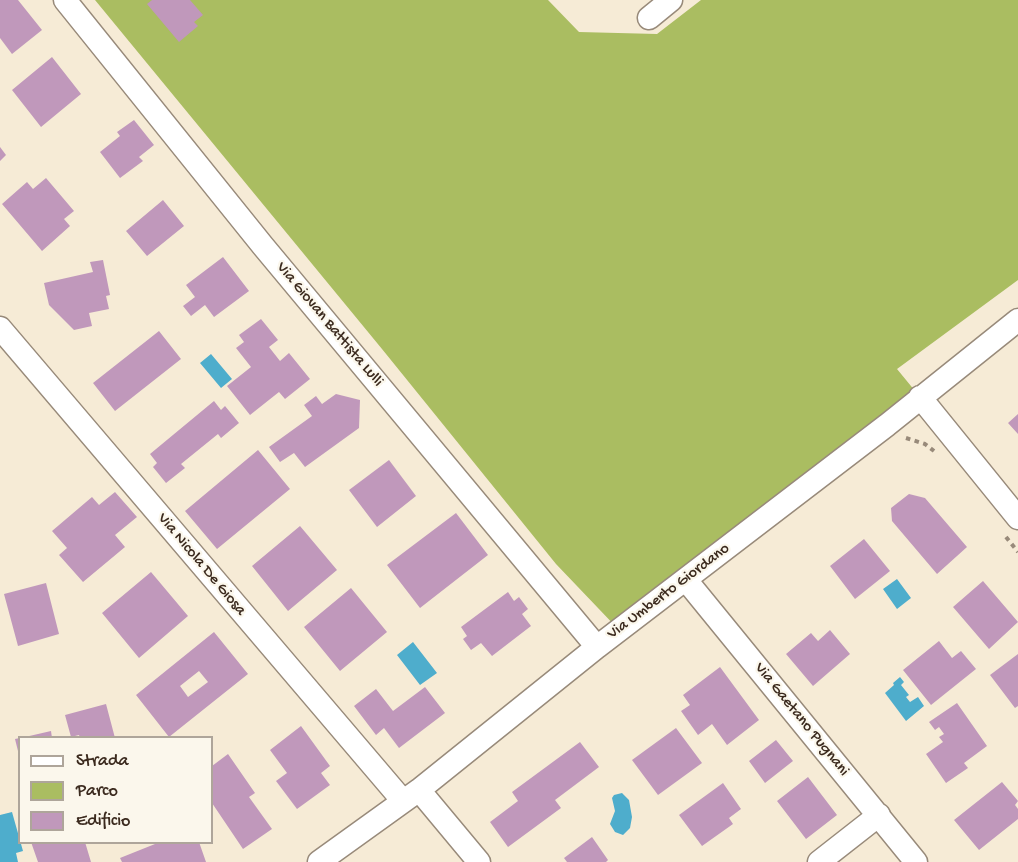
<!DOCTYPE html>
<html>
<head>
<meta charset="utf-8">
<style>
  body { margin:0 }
  #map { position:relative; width:1018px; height:862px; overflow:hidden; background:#f6ebd6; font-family:"Gochi Hand",sans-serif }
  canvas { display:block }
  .legend { position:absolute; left:18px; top:736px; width:195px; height:108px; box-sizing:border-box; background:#fbf7ec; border:2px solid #aea59a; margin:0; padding:8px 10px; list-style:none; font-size:18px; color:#3b2a1e }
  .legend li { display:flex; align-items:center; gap:12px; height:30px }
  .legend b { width:30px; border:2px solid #aea59a }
</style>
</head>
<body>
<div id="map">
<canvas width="1018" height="862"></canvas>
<ul class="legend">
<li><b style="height:8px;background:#fff"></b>Strada</li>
<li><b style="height:16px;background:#aabd61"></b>Parco</li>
<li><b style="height:16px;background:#c098bb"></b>Edificio</li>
</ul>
</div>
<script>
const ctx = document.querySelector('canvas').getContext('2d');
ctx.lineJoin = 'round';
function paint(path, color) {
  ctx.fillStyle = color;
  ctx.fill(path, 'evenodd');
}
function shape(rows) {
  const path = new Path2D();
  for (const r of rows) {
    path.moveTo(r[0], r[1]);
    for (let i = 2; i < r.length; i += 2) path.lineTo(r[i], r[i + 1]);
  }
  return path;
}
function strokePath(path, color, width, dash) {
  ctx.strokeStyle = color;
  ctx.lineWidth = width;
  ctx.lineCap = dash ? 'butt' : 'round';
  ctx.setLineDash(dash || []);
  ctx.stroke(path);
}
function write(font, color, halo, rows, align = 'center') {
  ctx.font = font + ' "Gochi Hand",sans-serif';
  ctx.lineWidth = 4.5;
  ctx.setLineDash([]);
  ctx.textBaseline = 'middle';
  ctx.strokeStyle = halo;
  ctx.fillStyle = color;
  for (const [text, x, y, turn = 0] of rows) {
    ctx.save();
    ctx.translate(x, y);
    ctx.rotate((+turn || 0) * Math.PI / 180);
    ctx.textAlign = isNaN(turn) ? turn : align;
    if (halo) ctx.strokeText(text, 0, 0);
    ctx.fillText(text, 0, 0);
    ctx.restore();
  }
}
paint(shape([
  [95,0,548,0,579,32,657,34,701,0,1018,0,1018,280,897,369,920,397,619,630,556,564,382,349]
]), '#aabd61');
paint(shape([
  [211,354,232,379,221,388,200,363],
  [897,579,911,598,897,609,883,589],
  [413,642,437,673,420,685,397,655],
  [900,677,904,682,901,685,909,695,906,697,910,702,918,697,924,706,906,721,885,693,894,685,893,683],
  [622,793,629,800,632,817,630,828,623,835,615,832,610,824,615,811,612,798,614,795],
  [12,812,23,851,16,853,18,862,0,862,0,815]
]), '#4eadcc');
paint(shape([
  [0,0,18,0,42,30,12,54,0,38],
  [152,0,190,0,203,15,194,22,198,26,179,42,147,4],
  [52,57,81,94,41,127,12,90],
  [134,120,154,145,139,157,143,161,120,178,100,152,120,136,117,132],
  [0,147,6,155,0,161],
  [46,178,74,211,64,219,70,226,42,251,2,204,27,182,33,189],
  [163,200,184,226,147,256,126,231],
  [223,257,249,291,214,317,205,305,191,316,183,306,195,297,186,285],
  [103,260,110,295,106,296,109,309,89,313,92,326,74,330,49,305,44,283,93,272,90,262],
  [261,319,278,340,269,347,280,361,289,353,310,379,285,399,279,392,250,415,227,386,251,367,236,348,244,342,239,335],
  [159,331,181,359,115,411,93,383],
  [336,394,360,400,359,428,305,467,294,453,280,462,269,447,312,416,304,405,316,396,322,404],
  [214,401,221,410,225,406,239,423,221,438,218,434,181,464,185,468,166,483,153,467,157,463,150,454],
  [1018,414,1018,434,1008,423],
  [258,450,290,489,217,549,185,511],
  [389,460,416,496,377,527,349,490],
  [115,492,137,517,115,535,125,547,83,582,59,555,67,548,52,531,92,497,99,505],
  [909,494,925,498,967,547,937,574,892,521,891,508],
  [456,513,488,555,420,608,387,565],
  [300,526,337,570,288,611,252,566],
  [864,539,890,571,855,599,830,566],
  [151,572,188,616,139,658,102,613],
  [983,581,1018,622,989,649,953,607],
  [46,583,59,634,18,646,4,594],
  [351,588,387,632,340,671,304,627],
  [508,592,514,601,519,597,528,609,522,614,531,626,492,656,481,643,471,650,463,639,467,636,461,627],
  [830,630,850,654,813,686,786,654,811,633,818,641],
  [214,632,248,674,169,737,136,695],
  [199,671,208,682,188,697,180,686],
  [939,641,952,658,961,651,976,669,931,705,903,670],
  [1018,654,1018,706,1015,708,990,675],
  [720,667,759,720,727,745,712,724,698,735,681,711,690,705,683,695],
  [425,687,445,713,399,748,384,728,376,735,354,706,376,689,393,711],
  [957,703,987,746,964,763,968,768,946,783,926,754,943,742,939,737,944,734,939,727,935,730,929,722],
  [106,704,115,738,80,738,79,735,71,737,65,715],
  [301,726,330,766,321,773,330,785,297,809,276,781,287,773,270,750],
  [676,728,702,763,658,795,632,760],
  [51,731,52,738,25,738,25,737],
  [20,738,20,755,19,755,15,739],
  [776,740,793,761,765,783,749,761],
  [580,742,599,767,555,800,561,808,508,847,490,822,518,801,512,792],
  [228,754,255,793,249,797,272,829,243,849,212,803,212,766],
  [808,777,837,815,806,839,777,801],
  [1002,782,1018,801,1015,805,1018,809,1018,819,979,850,954,820],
  [723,783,741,809,729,818,733,824,702,846,679,815],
  [592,837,608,860,606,862,567,862,564,858],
  [31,842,85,842,91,862,38,862],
  [160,842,199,842,206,862,122,862,120,858]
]), '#c098bb');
const minor = shape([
  [65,0,263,246,597,647],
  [649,18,671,0],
  [0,328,403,801],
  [920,397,1018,518],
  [686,580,916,862],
  [419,790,479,862],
  [319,862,419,790,597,647,887,425,1018,320],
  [819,862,879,815]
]);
strokePath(minor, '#988a7a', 25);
strokePath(shape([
  [906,438,925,444,934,451],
  [1006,537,1018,552]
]), '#988a7a', 4, [4.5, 4.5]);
strokePath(minor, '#fff', 22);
write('16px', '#3b2a1e', '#fbf7ec', [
  ["Via Giovan Battista Lulli",329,325,50],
  ["Via Nicola De Giosa",201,565,50],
  ["Via Umberto Giordano",669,592,-37],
  ["Via Gaetano Pugnani",801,720,51]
]);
</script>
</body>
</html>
